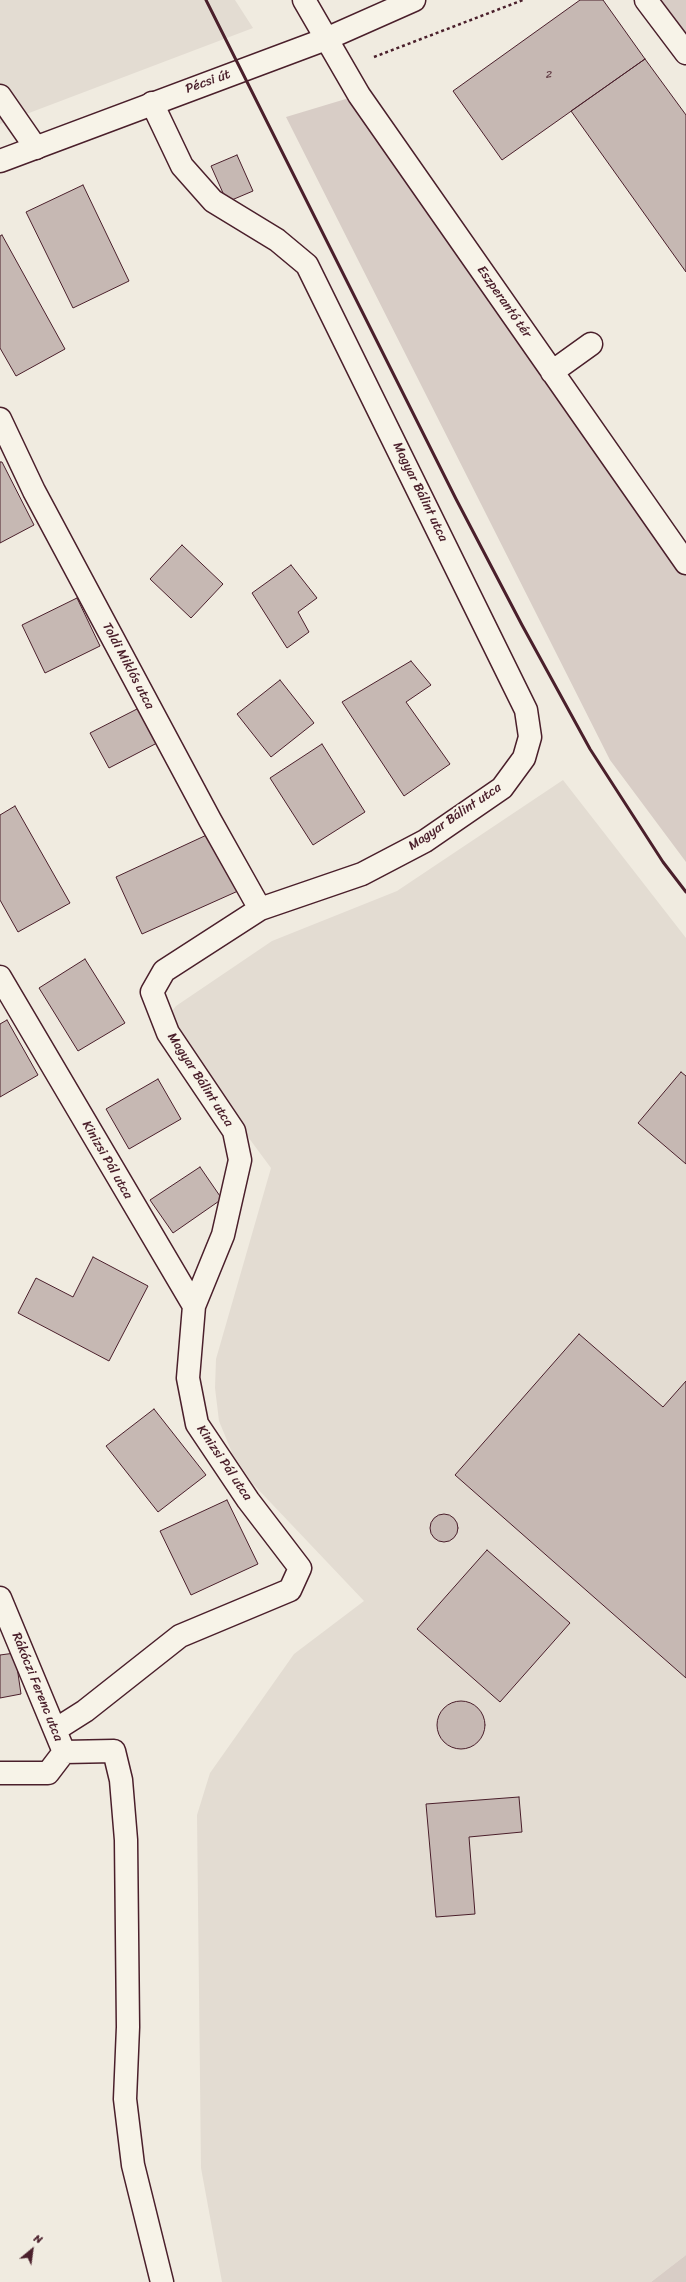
<!DOCTYPE html>
<html>
<head>
<meta charset="utf-8">
<style>
  body { margin:0 }
  #map { position:relative; width:686px; height:2282px; overflow:hidden; background:#f0ebe0; font-family:Sriracha,sans-serif }
  canvas { display:block }
  .north { position:absolute; left:12px; top:2230px; width:40px; height:40px; -webkit-text-stroke:3px #f7f3e8; paint-order:stroke; rotate:29deg; font-size:11px; font-weight:700; line-height:16px; text-align:center; color:#4a1f2b }
  .north::after { content:''; display:block; margin:auto; width:14px; height:18px; background:#4a1f2b; clip-path:polygon(50% 0,100% 100%,50% 72%,0 100%) }
</style>
</head>
<body>
<div id="map">
<canvas width="686" height="2282"></canvas>
<div class="north">N</div>
</div>
<script>
const ctx = document.querySelector('canvas').getContext('2d');
ctx.lineJoin = 'round';
function paint(path, color) {
  ctx.fillStyle = color;
  ctx.fill(path, 'evenodd');
}
function shape(rows) {
  const path = new Path2D();
  for (const r of rows) {
    if (r.length === 3) {
      path.moveTo(r[0] + r[2], r[1]);
      path.arc(r[0], r[1], r[2], 0, 2 * Math.PI);
      continue;
    }
    path.moveTo(r[0], r[1]);
    for (let i = 2; i < r.length; i += 2) path.lineTo(r[i], r[i + 1]);
  }
  return path;
}
function strokePath(path, color, width, dash) {
  ctx.strokeStyle = color;
  ctx.lineWidth = width;
  ctx.lineCap = dash ? 'butt' : 'round';
  ctx.setLineDash(dash || []);
  ctx.stroke(path);
}
function write(font, color, halo, rows, align = 'center') {
  ctx.font = font + ' Sriracha,sans-serif';
  ctx.lineWidth = 4;
  ctx.setLineDash([]);
  ctx.textBaseline = 'middle';
  ctx.strokeStyle = halo;
  ctx.fillStyle = color;
  for (const [text, x, y, turn = 0] of rows) {
    ctx.save();
    ctx.translate(x, y);
    ctx.rotate((+turn || 0) * Math.PI / 180);
    ctx.textAlign = isNaN(turn) ? turn : align;
    if (halo) ctx.strokeText(text, 0, 0);
    ctx.fillText(text, 0, 0);
    ctx.restore();
  }
}
paint(shape([
  [0,0,235,0,253,28,0,124],
  [563,780,686,938,686,2255,651,2282,222,2282,201,2168,197,1815,210,1773,294,1654,364,1601,253,1484,233,1455,219,1421,215,1388,216,1359,271,1168,172,1034,167,1018,176,1006,272,941,397,891]
]), '#e3dcd2');
paint(shape([
  [660,0,686,0,686,35],
  [359,95,686,563,686,862,610,760,286,117],
  [686,2255,686,2282,651,2282]
]), '#d8cdc6');
const building = shape([
  [580,0,603,0,645,59,502,160,453,91,580,0],
  [645,59,686,115,686,272,571,111,645,59],
  [237,155,253,191,227,202,211,166,237,155],
  [83,185,129,281,73,308,26,212,83,185],
  [2,235,65,349,16,376,0,348,0,236,2,235],
  [0,462,2,462,34,525,0,543,0,462],
  [182,545,223,584,191,618,150,579,182,545],
  [291,565,317,598,298,612,309,632,287,648,252,593,291,565],
  [77,598,100,646,45,673,22,625,77,598],
  [411,661,431,685,406,702,450,764,404,796,342,702,411,661],
  [280,680,314,723,271,757,237,714,280,680],
  [139,708,157,743,109,768,90,733,139,708],
  [322,744,365,812,313,845,270,778,322,744],
  [15,806,70,903,18,932,0,900,0,815,15,806],
  [211,833,238,891,142,934,116,877,211,833],
  [85,959,125,1023,78,1051,39,988,85,959],
  [7,1020,38,1075,0,1097,0,1024,7,1020],
  [681,1072,686,1076,686,1164,638,1123,681,1072],
  [158,1079,181,1119,129,1149,106,1109,158,1079],
  [200,1167,222,1199,173,1233,150,1200,200,1167],
  [93,1257,148,1286,109,1361,18,1313,36,1278,73,1297,93,1257],
  [579,1334,663,1407,686,1381,686,1678,455,1475,579,1334],
  [154,1409,206,1475,158,1512,106,1446,154,1409],
  [227,1500,258,1564,191,1595,160,1531,227,1500],
  [444,1528,14],
  [487,1550,570,1623,500,1702,417,1629,487,1550],
  [15,1653,21,1694,0,1698,0,1655,15,1653],
  [461,1725,24],
  [519,1797,522,1832,469,1837,475,1914,436,1917,426,1804,519,1797]
]);
paint(building, '#c6b8b3');
strokePath(building, '#4a1f2b', 1);
const minor = shape([
  [304,0,359,95,686,563],
  [646,0,686,53],
  [0,96,36,148],
  [152,103,182,166,213,201,277,240,307,265,526,710,530,737,524,758,502,788,425,841,362,874,260,909,164,971,152,992,168,1033,234,1131,240,1160,223,1235,194,1306],
  [552,372,591,344],
  [0,419,34,491,210,820,260,909],
  [0,977,194,1306,188,1378,197,1424,248,1500,300,1568,290,1590,180,1636,85,1711,55,1730],
  [0,1598,64,1752,48,1773,0,1773],
  [64,1752,114,1751,121,1780,126,1840,128,2027,125,2099,133,2165,162,2282]
]);
const major = shape([
  [0,161,326,39,414,0]
]);
strokePath(minor, '#4a1f2b', 25);
strokePath(major, '#4a1f2b', 25);
strokePath(shape([
  [374,57,523,0]
]), '#4a1f2b', 2.5, [3, 3]);
strokePath(minor, '#f7f3e8', 22);
strokePath(major, '#f7f3e8', 22);
strokePath(shape([
  [206,0,456,499,522,625,590,749,663,862,686,892]
]), '#4a1f2b', 3);
write('11px', '#69454d', null, [
  ["2",549,75]
]);
write('13px', '#4a1f2b', '#f7f3e8', [
  ["Pécsi út",208,82,-20],
  ["Eszperantó tér",504,302,55],
  ["Magyar Bálint utca",420,492,64],
  ["Toldi Miklós utca",128,666,62],
  ["Magyar Bálint utca",455,817,-34],
  ["Magyar Bálint utca",200,1080,57],
  ["Kinizsi Pál utca",107,1160,60],
  ["Kinizsi Pál utca",224,1463,56],
  ["Rákóczi Ferenc utca",37,1687,68]
]);
</script>
</body>
</html>
